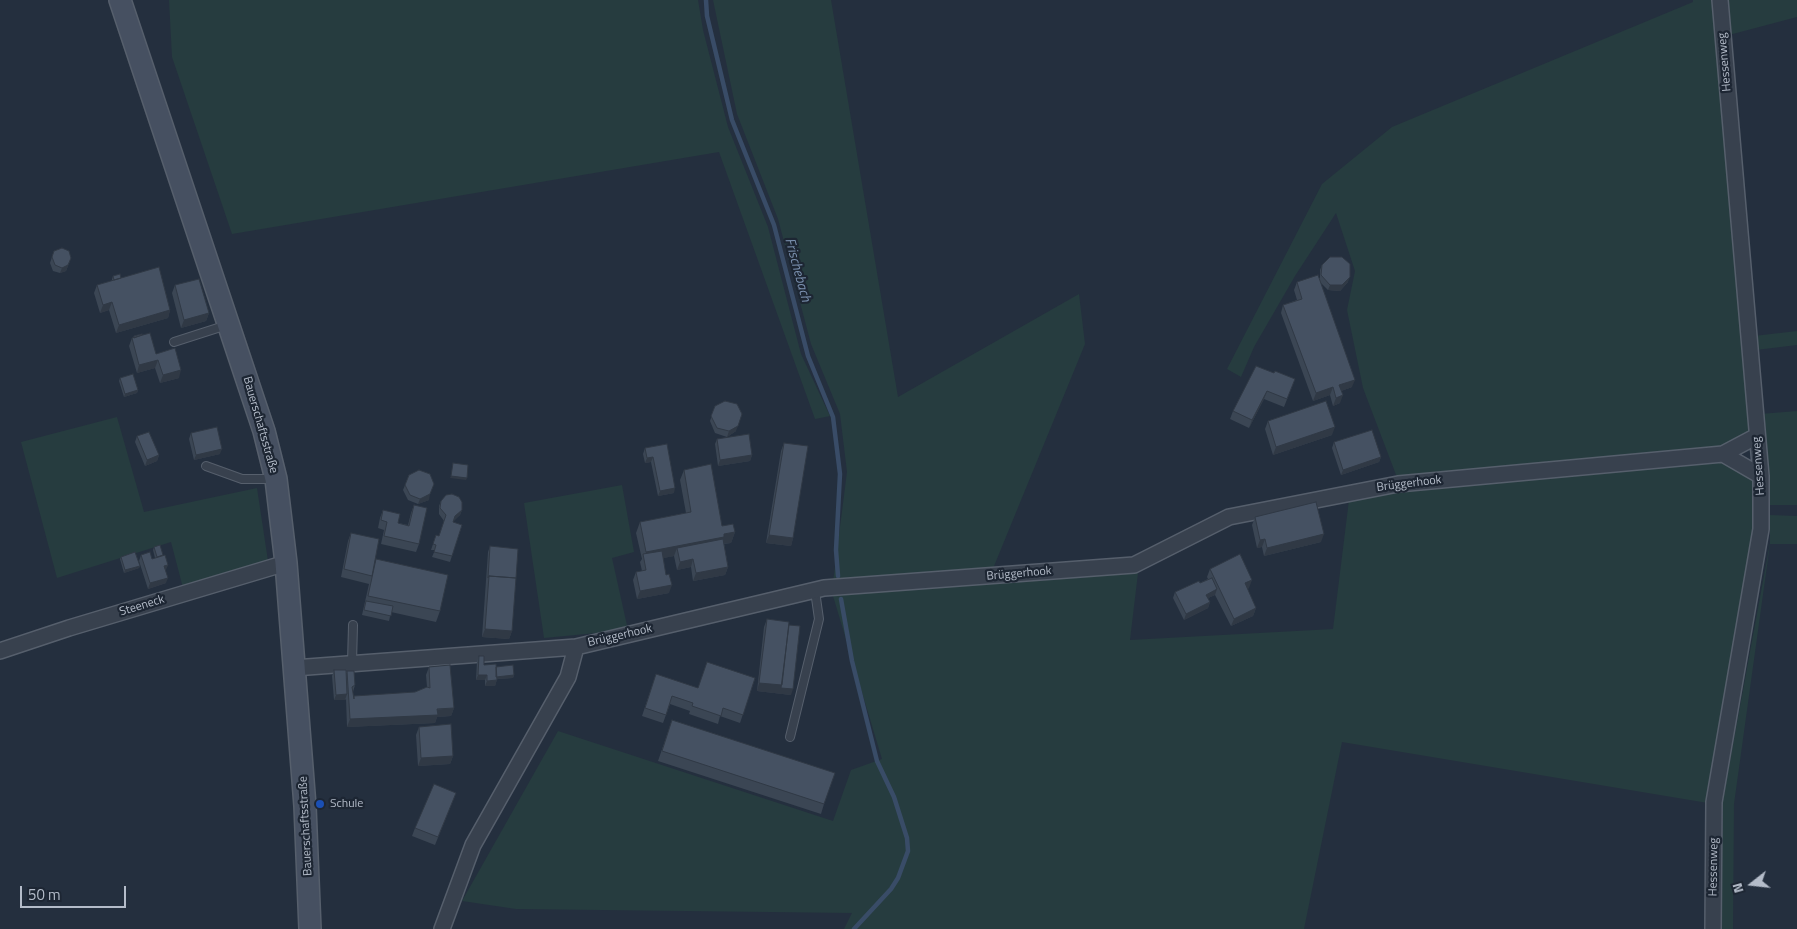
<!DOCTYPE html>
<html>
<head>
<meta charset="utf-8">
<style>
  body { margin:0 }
  #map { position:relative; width:1797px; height:929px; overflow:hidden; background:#242f3e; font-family:"Titillium Web",sans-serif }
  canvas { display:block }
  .north { position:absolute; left:1727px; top:859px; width:50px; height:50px; -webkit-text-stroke:4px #1d2633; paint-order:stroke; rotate:254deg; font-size:14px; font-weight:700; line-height:20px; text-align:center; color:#b4bcc9 }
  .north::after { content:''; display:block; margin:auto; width:18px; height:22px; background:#b4bcc9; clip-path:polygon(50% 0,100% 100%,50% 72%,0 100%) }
  .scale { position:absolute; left:20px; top:886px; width:106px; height:22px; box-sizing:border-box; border:2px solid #b4bcc9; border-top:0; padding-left:6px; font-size:15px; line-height:18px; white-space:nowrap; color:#b4bcc9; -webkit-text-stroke:4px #1d2633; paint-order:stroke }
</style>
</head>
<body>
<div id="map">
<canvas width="1797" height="929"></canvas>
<div class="north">N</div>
<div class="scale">50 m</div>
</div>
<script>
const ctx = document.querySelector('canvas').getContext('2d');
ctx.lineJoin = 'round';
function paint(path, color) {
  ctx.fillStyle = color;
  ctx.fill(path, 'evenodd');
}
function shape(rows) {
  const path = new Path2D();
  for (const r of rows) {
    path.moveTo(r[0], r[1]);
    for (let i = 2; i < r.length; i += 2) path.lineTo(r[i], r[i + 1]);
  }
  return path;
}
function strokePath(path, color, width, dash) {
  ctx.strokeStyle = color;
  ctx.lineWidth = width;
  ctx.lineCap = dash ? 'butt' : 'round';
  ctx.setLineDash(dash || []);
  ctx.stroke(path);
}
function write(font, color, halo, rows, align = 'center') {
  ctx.font = font + ' "Titillium Web",sans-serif';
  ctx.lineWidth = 4.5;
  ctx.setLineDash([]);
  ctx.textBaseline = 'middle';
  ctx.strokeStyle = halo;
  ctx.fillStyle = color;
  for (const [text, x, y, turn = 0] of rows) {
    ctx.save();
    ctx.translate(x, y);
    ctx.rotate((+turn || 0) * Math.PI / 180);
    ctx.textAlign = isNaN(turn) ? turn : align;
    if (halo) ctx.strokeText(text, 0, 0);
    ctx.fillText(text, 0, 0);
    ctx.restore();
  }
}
paint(shape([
  [169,0,698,0,703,30,728,127,768,227,801,354,830,416,815,419,719,152,232,234,172,57],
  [713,0,831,0,898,397,1079,294,1085,344,992,571,990,584,1138,573,1130,640,1333,629,1349,500,1406,489,1720,462,1755,481,1754,533,1708,803,1342,742,1304,929,844,929,852,913,516,909,462,901,558,731,833,821,851,770,882,759,833,596,964,585,971,571,833,582,847,472,840,414,811,344,778,219,737,114],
  [1693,0,1712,0,1750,432,1718,449,1398,480,1363,388,1347,310,1355,271,1336,213,1295,276,1254,347,1241,377,1227,369,1322,184,1392,127,1693,2],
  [1726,0,1797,0,1797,17,1729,35],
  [1797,331,1797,345,1756,350,1754,336],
  [1797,411,1797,505,1767,505,1760,414],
  [117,417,144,512,257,488,268,561,183,588,171,542,57,578,21,442],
  [622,485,634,552,612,558,628,630,544,638,524,503],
  [1770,515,1797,516,1797,544,1770,544,1734,804,1733,929,1720,929,1723,799,1770,543]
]), '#263c3f');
strokePath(shape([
  [706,0,707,16,732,120,774,225,808,356,833,417,840,474,836,550,838,576],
  [841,599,852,661,877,761,894,797,907,838,908,851,898,878,891,889,854,929]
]), '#394c67', 4.5);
const lane = shape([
  [174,342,227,325],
  [206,466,242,479,274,479],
  [352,663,353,625],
  [790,737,819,619,815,591]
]);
const street = shape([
  [1723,454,1757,436],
  [0,651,69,628,286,563],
  [294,668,576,647],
  [442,929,473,845,568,677,576,647,824,588,1134,565,1229,517,1398,484,1723,454,1761,476],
  [1713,929,1714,802,1761,529,1761,476,1720,0]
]);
const secondary = shape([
  [120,0,264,431,276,479,286,563,305,806,310,929]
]);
strokePath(lane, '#565f6c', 10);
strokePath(street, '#565f6c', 18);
strokePath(secondary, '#565f6c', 24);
strokePath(lane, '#38414e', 8);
strokePath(street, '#38414e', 15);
strokePath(secondary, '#465061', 21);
paint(shape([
  [54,251,71,258,66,271,60,273,53,271,50,263],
  [1322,265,1348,282,1340,291,1328,290,1321,283,1352,387,1341,391,1340,403,1333,406,1330,395,1313,401,1281,313,1283,305,1297,300,1294,290,1297,282,1320,278,1320,270],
  [113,276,121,278,170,310,168,318,116,333,109,310,100,313,94,293,97,285,112,281,112,279],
  [175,285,209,313,206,321,181,328,172,293],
  [142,335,156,354,179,378,160,383,155,368,137,373,129,346,132,338,133,338,134,336],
  [1274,373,1295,379,1284,407,1264,399,1249,428,1230,419,1233,411],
  [120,378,138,390,137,393,124,397,119,381],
  [715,406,736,431,727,437,715,433,710,421],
  [1268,421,1332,435,1273,455,1265,429],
  [191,433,220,454,194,460,189,439],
  [137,436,159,455,157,461,145,466,135,442],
  [717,439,752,455,750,461,718,466,715,444],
  [1334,442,1381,457,1379,462,1341,475,1332,448],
  [784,443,793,538,791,546,766,543,781,451],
  [667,444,674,493,658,496,651,462,645,463,643,454,645,448],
  [684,470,722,526,735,532,731,543,724,544,728,567,725,575,693,581,691,567,677,570,674,556,663,558,669,593,637,599,633,580,636,572,642,571,640,562,642,559,636,533,640,522,686,513,680,480],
  [409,475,429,500,418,504,408,500,403,490],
  [441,501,462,510,460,515,453,521,453,522,462,525,450,562,432,557,435,550,431,550,436,535,439,536,444,521,439,514,439,506],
  [414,505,419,544,416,552,381,544,384,530,378,528,380,518,383,510,398,523,408,525,411,513],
  [1255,517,1321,542,1264,556,1262,547,1257,548,1252,525],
  [351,533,374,562,440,611,436,622,391,612,389,621,362,615,369,584,341,577,348,541],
  [490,546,512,631,509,639,482,637,488,552],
  [154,547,163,555,168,565,165,570,166,583,148,589,139,561,141,555,152,559,155,558,153,550],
  [121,557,140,566,139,568,124,573,120,559],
  [1210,569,1249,588,1247,589,1256,608,1253,616,1231,626,1215,595,1208,598,1210,602,1208,608,1184,620,1173,598,1175,592,1200,583,1208,579,1207,577],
  [767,619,789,625,791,695,757,691,764,627],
  [479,656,484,665,496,667,514,675,513,678,497,679,495,686,485,686,485,680,476,680,477,661],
  [429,667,454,708,451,716,437,717,435,723,347,727,346,699,345,700,334,700,332,676,334,670,346,674,347,671,355,685,353,692,353,697,415,692,427,687,426,675],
  [656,674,698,688,755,678,740,723,720,716,718,724,689,714,690,711,670,704,663,723,642,716],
  [672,720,824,804,821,814,658,761],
  [419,727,453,756,450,764,418,766,416,735],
  [456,793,435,845,412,836,415,828]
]), '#3b4654');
paint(shape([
  [71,258,66,271,60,273,62,268],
  [1350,277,1348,282,1340,291,1328,290,1330,285],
  [112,302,109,310,100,313,103,305],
  [170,310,168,318,116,333,119,325],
  [209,313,206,321,181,328,184,320],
  [158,360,155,368,137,373,139,365],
  [181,370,179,378,160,383,163,375],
  [1355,380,1352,387,1336,393,1339,385],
  [1333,387,1330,395,1313,401,1316,393],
  [138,390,137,393,124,397,125,394],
  [1267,391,1264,399,1249,428,1252,420],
  [1343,395,1340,403,1333,406,1336,398],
  [738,426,736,431,727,437,729,431],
  [1335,427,1332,435,1273,455,1276,447],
  [222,449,220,454,194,460,196,455],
  [159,455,157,461,145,466,147,460],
  [752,455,750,461,718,466,720,460],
  [653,457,651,462,645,463,647,458],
  [1381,457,1379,462,1341,475,1343,470],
  [451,476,467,478,466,480,450,478],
  [675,488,674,493,658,496,660,491],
  [430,494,429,500,418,504,420,499],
  [462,510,460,515,453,522,455,516],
  [735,532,731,543,721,544,677,548,674,556,645,562,644,558,646,552],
  [1324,534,1321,542,1264,556,1267,548],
  [769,535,793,538,791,546,766,543],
  [1265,539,1262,547,1257,548,1260,540],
  [693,559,691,567,677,570,680,562],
  [168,565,166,570,162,572,164,566],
  [140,566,139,568,124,573,125,570],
  [728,567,725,575,693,581,696,573],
  [168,578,166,583,148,589,150,583],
  [1252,580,1249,588,1242,591,1245,583],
  [672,585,669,593,637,599,640,591],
  [1217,589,1215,595,1204,600,1206,595],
  [1210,602,1208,608,1184,620,1186,614],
  [1256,608,1253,616,1231,626,1234,619],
  [485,629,512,631,509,639,482,637],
  [478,675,487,675,485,680,476,680],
  [514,675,513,678,494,679,495,677],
  [497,680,495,686,485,686,487,681],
  [759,683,782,685,793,689,791,695,757,691],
  [347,694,345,700,334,700,336,695],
  [454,708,451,716,437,717,435,723,347,727,350,719],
  [453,756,450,764,418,766,421,758]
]), '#303945');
const building = shape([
  [62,248,69,251,71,258,68,265,62,268,55,265,52,257,54,251,62,248],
  [1330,257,1342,257,1350,264,1350,277,1342,285,1330,285,1321,275,1322,265,1330,257],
  [159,267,170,310,119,325,112,302,103,305,97,285,159,267],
  [120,274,121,278,114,280,113,276,120,274],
  [1318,275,1355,380,1339,385,1343,395,1336,398,1333,387,1316,393,1283,305,1302,299,1297,282,1318,275],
  [199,279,209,313,184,320,175,285,199,279],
  [150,333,156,354,175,348,181,370,163,375,158,360,139,365,132,338,150,333],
  [142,334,142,335,134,338,134,336,142,334],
  [1256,366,1274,373,1275,371,1295,379,1287,399,1267,391,1252,420,1233,411,1256,366],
  [133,374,138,390,125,394,120,378,133,374],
  [725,401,737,404,742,414,738,426,729,431,717,428,711,416,715,406,725,401],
  [1326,401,1335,427,1276,447,1268,421,1326,401],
  [217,427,222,449,196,455,191,433,217,427],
  [1372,430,1381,457,1343,470,1334,442,1372,430],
  [149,432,159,455,147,460,137,436,149,432],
  [749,434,752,455,720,460,717,439,749,434],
  [784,443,808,446,793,538,769,535,784,443],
  [667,444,675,488,660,491,653,457,647,458,645,448,667,444],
  [453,463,468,465,467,478,451,476,453,463],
  [711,464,722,526,733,524,735,532,724,534,724,537,646,552,640,522,691,512,684,470,711,464],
  [419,470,430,474,434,484,430,494,420,499,410,495,405,485,409,475,419,470],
  [452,494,459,497,462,502,462,510,455,516,453,522,462,525,452,556,434,552,436,545,433,544,436,535,439,536,446,515,440,508,441,501,446,495,452,494],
  [1316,502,1324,534,1267,548,1265,539,1260,540,1255,517,1316,502],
  [414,505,427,508,419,544,384,536,387,522,381,520,383,510,400,514,398,523,409,526,414,505],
  [351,533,379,539,372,576,344,569,351,533],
  [723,539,728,567,696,573,693,559,680,562,677,548,723,539],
  [160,545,163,555,157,557,154,547,160,545],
  [490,546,518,549,516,578,489,576,488,578,490,546],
  [662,551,666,575,669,574,672,585,640,591,636,572,646,570,643,554,662,551],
  [135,552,140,566,125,570,121,557,135,552],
  [150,552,152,559,165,555,168,565,164,566,168,578,150,583,141,555,150,552],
  [1240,554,1252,580,1245,583,1256,608,1234,619,1210,569,1240,554],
  [376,559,448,575,440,611,368,596,376,559],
  [489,576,516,578,512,631,485,629,489,576],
  [1212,578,1217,589,1206,595,1210,602,1186,614,1175,592,1199,581,1200,583,1212,578],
  [366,601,393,606,391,616,364,610,366,601],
  [767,619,789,622,782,685,759,683,767,619],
  [789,625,800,626,793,689,781,688,789,625],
  [479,656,484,656,484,665,496,664,497,680,487,681,487,675,478,675,479,656],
  [707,662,755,678,743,715,723,708,721,716,692,706,693,703,672,696,666,715,645,708,656,674,698,688,707,662],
  [450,665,454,708,437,709,438,715,350,719,347,671,354,671,355,685,352,687,354,699,354,696,415,692,427,687,430,688,429,667,450,665],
  [513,665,514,675,496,677,496,667,513,665],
  [334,670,346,670,347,694,336,695,334,670],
  [672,720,835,773,824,804,662,751,672,720],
  [451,724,453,756,421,758,419,727,451,724],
  [434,784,456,793,438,837,415,828,434,784]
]);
paint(building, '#455162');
strokePath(building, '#303945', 1);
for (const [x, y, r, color] of [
  [320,804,5,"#1a4fb4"]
]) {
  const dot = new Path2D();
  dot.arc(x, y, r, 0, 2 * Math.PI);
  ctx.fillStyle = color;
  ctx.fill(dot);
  strokePath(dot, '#1d2633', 2);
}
write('12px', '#b4bcc9', '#1d2633', [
  ["Hessenweg",1725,62,-95],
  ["Bauerschaftsstraße",260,425,74],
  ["Hessenweg",1759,466,-94],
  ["Brüggerhook",1409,484,-7],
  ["Brüggerhook",1019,574,-5],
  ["Steeneck",142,606,-17],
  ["Brüggerhook",620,636,-13],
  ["Bauerschaftsstraße",306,826,-93],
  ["Hessenweg",1714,867,-89]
]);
write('12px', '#b4bcc9', '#1d2633', [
  ["Schule",330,804]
], 'left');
write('italic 14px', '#7c92b1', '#1d2633', [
  ["Frischebach",797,270,75]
]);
</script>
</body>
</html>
